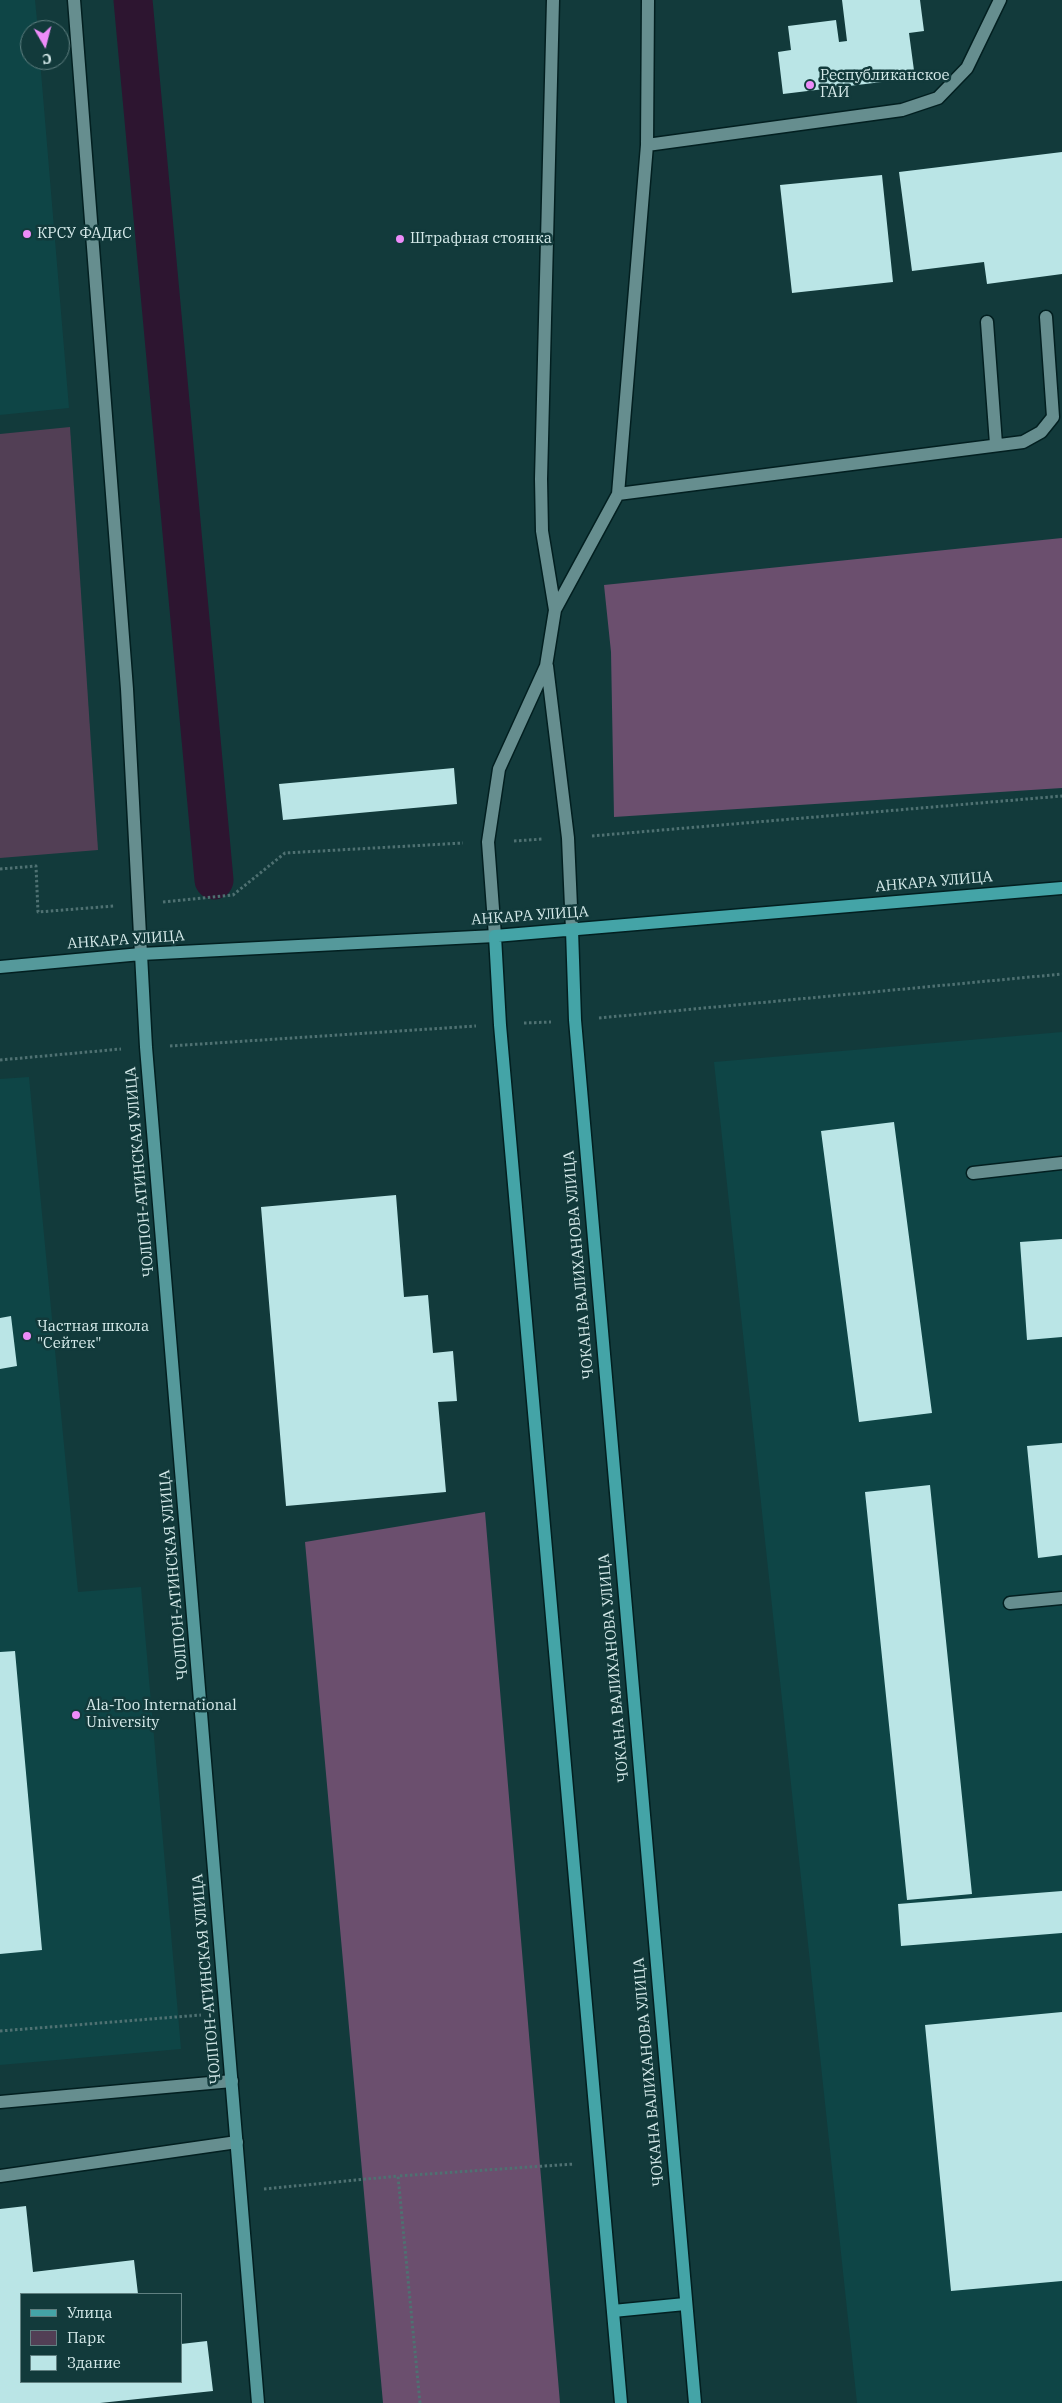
<!DOCTYPE html>
<html>
<head>
<meta charset="utf-8">
<style>
  body { margin:0 }
  #map { position:relative; width:1062px; height:2403px; overflow:hidden; background:#123a3b; font-family:"IBM Plex Serif",serif }
  canvas { display:block }
  .legend { position:absolute; left:20px; top:2293px; width:162px; height:90px; box-sizing:border-box; background:#123a3b; border:1px solid #608081; margin:0; padding:6px 9px; list-style:none; font-size:15px; color:#d5eaea }
  .legend li { display:flex; align-items:center; gap:10px; height:25px }
  .legend b { width:25px; border:1px solid #608081 }
  .north { position:absolute; left:20px; top:20px; width:50px; height:50px; box-sizing:border-box; background:#123a3b; border:1px solid #608081; border-radius:50%; rotate:172deg; font-size:14px; font-weight:700; line-height:20px; text-align:center; color:#d5eaea }
  .north::after { content:''; display:block; margin:auto; width:18px; height:22px; background:#ed8cf9; clip-path:polygon(50% 0,100% 100%,50% 72%,0 100%) }
</style>
</head>
<body>
<div id="map">
<canvas width="1062" height="2403"></canvas>
<ul class="legend">
<li><b style="height:6px;background:#44a4a7"></b>Улица</li>
<li><b style="height:14px;background:#523f55"></b>Парк</li>
<li><b style="height:14px;background:#bae5e6"></b>Здание</li>
</ul>
<div class="north">С</div>
</div>
<script>
const ctx = document.querySelector('canvas').getContext('2d');
ctx.lineJoin = 'round';
function paint(path, color) {
  ctx.fillStyle = color;
  ctx.fill(path, 'evenodd');
}
function shape(rows) {
  const path = new Path2D();
  for (const r of rows) {
    path.moveTo(r[0], r[1]);
    for (let i = 2; i < r.length; i += 2) path.lineTo(r[i], r[i + 1]);
  }
  return path;
}
function strokePath(path, color, width, dash) {
  ctx.strokeStyle = color;
  ctx.lineWidth = width;
  ctx.lineCap = dash ? 'butt' : 'round';
  ctx.setLineDash(dash || []);
  ctx.stroke(path);
}
function write(font, color, halo, rows, align = 'center') {
  ctx.font = font + ' "IBM Plex Serif",serif';
  ctx.lineWidth = 5;
  ctx.setLineDash([]);
  ctx.textBaseline = 'middle';
  ctx.strokeStyle = halo;
  ctx.fillStyle = color;
  for (const [text, x, y, turn = 0] of rows) {
    ctx.save();
    ctx.translate(x, y);
    ctx.rotate((+turn || 0) * Math.PI / 180);
    ctx.textAlign = isNaN(turn) ? turn : align;
    if (halo) ctx.strokeText(text, 0, 0);
    ctx.fillText(text, 0, 0);
    ctx.restore();
  }
}
paint(shape([
  [0,0,35,0,38,30,30,30,30,60,40,60,69,408,0,415],
  [1062,1032,1062,2403,857,2403,714,1062],
  [29,1077,78,1592,141,1587,181,2049,0,2065,0,1079]
]), '#0e4546');
paint(shape([
  [70,427,98,850,0,858,0,434]
]), '#523f55');
paint(shape([
  [1062,538,1062,788,614,817,611,652,604,585],
  [485,1512,560,2403,383,2403,305,1542]
]), '#6b4f6e');
strokePath(shape([
  [133,0,214,880]
]), '#2d1530', 39);
paint(shape([
  [842,0,920,0,924,31,909,33,915,78,783,94,778,52,791,50,788,26,836,20,839,42,847,41],
  [1062,152,1062,274,987,284,984,262,912,271,899,172],
  [882,175,893,282,792,293,780,185],
  [454,768,457,804,283,820,279,784],
  [894,1122,932,1413,859,1422,821,1131],
  [396,1195,404,1297,428,1295,433,1353,453,1351,457,1401,438,1402,446,1492,286,1506,261,1207],
  [1062,1239,1062,1337,1027,1340,1020,1242],
  [11,1316,17,1366,0,1369,0,1318],
  [1062,1443,1062,1555,1038,1558,1027,1446],
  [930,1485,972,1894,907,1900,865,1492],
  [15,1651,42,1950,0,1954,0,1652],
  [1062,1891,1062,1933,901,1946,898,1904],
  [1062,2012,1062,2281,951,2291,925,2025],
  [26,2206,33,2272,134,2260,138,2294,21,2294,21,2382,181,2382,181,2344,207,2341,213,2391,100,2403,0,2403,0,2209]
]), '#bae5e6');
const lane = shape([
  [647,145,902,110,938,98,967,68,1000,0],
  [987,322,996,444],
  [618,494,1023,442,1041,432,1053,417,1046,317],
  [555,610,618,494,647,145,648,0],
  [547,666,568,838,572,930],
  [495,936,488,842,499,769,546,666,555,610,542,531,541,479,553,0],
  [973,1173,1062,1163],
  [1010,1603,1062,1598],
  [0,2102,232,2081],
  [0,2176,237,2142]
]);
const street = shape([
  [74,0,127,689,141,954]
]);
const secondary = shape([
  [141,954,146,1047,258,2403],
  [0,967,141,954,495,936]
]);
const primary = shape([
  [572,930,575,1020,695,2403],
  [613,2311,685,2304],
  [621,2403,500,1025,495,936,1062,888]
]);
strokePath(lane, '#021f20', 15);
strokePath(street, '#021f20', 15);
strokePath(secondary, '#021f20', 15);
strokePath(primary, '#021f20', 15);
strokePath(shape([
  [592,836,1062,796],
  [514,841,543,839],
  [0,869,36,866,38,912,114,906],
  [163,902,233,895,285,853,463,843],
  [599,1018,1062,974],
  [524,1023,551,1022],
  [170,1046,476,1026],
  [0,1060,121,1049],
  [0,2031,201,2015],
  [264,2189,398,2176],
  [420,2403,398,2176,574,2164]
]), '#4f7172', 3, [2.5, 2.5]);
strokePath(lane, '#668e8f', 12);
strokePath(street, '#668e8f', 12);
strokePath(secondary, '#55999b', 12);
strokePath(primary, '#44a4a7', 12);
for (const [x, y, r, color] of [
  [810,85,5,"#ed8cf9"],
  [27,234,5,"#ed8cf9"],
  [400,239,5,"#ed8cf9"],
  [27,1336,5,"#ed8cf9"],
  [76,1715,5,"#ed8cf9"]
]) {
  const dot = new Path2D();
  dot.arc(x, y, r, 0, 2 * Math.PI);
  ctx.fillStyle = color;
  ctx.fill(dot);
  strokePath(dot, '#123a3b', 2);
}
write('15px', '#d5eaea', '#123a3b', [
  ["Республиканское",820,76],
  ["ГАИ",820,93],
  ["КРСУ ФАДиС",37,234],
  ["Штрафная стоянка",410,239],
  ["Частная школа",37,1327],
  ["\"Сейтек\"",37,1344],
  ["Ala-Too International",86,1706],
  ["University",86,1723]
], 'left');
write('15px', '#d5eaea', '#123a3b', [
  ["АНКАРА УЛИЦА",934,882,-5],
  ["АНКАРА УЛИЦА",530,916,-4],
  ["АНКАРА УЛИЦА",126,940,-4],
  ["ЧОЛПОН-АТИНСКАЯ УЛИЦА",140,1172,-95],
  ["ЧОКАНА ВАЛИХАНОВА УЛИЦА",579,1265,-95],
  ["ЧОЛПОН-АТИНСКАЯ УЛИЦА",174,1575,-95],
  ["ЧОКАНА ВАЛИХАНОВА УЛИЦА",614,1668,-95],
  ["ЧОЛПОН-АТИНСКАЯ УЛИЦА",207,1979,-95],
  ["ЧОКАНА ВАЛИХАНОВА УЛИЦА",649,2072,-95]
]);
</script>
</body>
</html>
